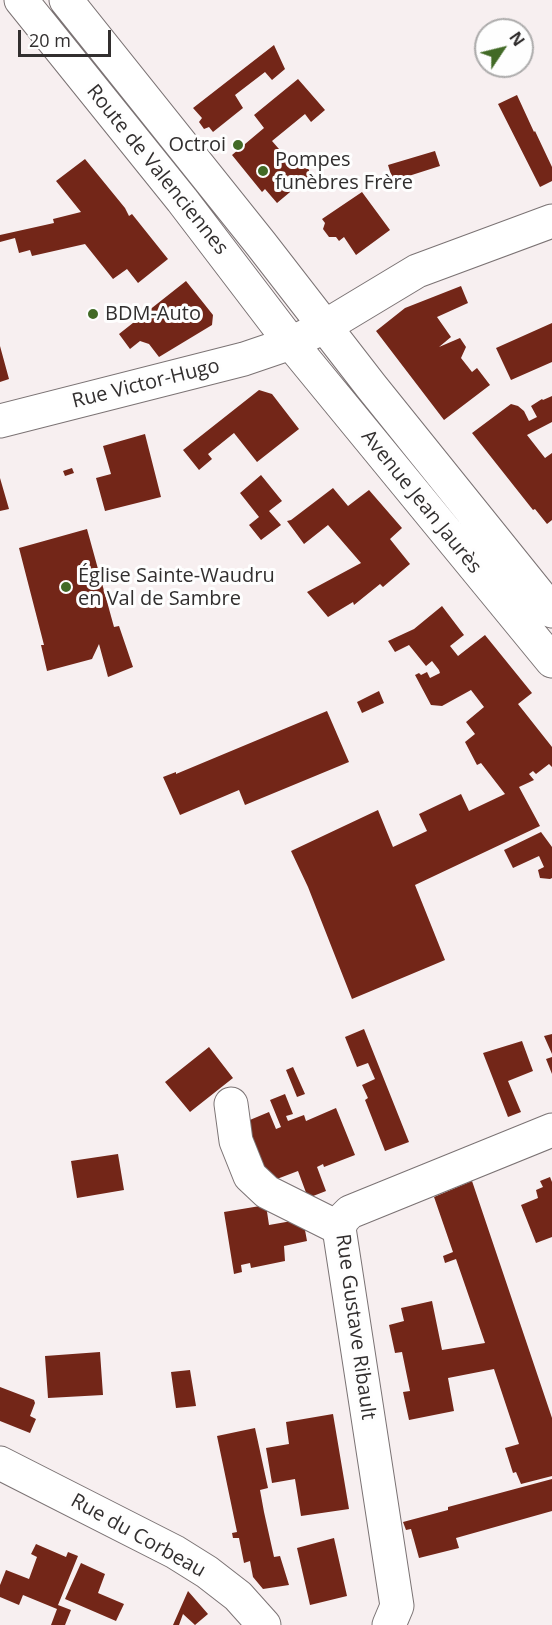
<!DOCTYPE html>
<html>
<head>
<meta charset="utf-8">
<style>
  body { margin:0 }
  #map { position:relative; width:552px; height:1625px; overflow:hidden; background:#f7eff0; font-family:"Open Sans",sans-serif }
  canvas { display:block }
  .north { position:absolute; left:474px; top:18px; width:60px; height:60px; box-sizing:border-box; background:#fefefe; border:2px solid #acabab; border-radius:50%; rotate:55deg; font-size:16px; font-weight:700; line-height:24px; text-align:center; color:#322f2f }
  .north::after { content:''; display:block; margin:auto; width:21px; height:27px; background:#426a26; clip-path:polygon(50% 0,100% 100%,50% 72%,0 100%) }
  .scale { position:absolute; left:18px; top:30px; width:93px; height:27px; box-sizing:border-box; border:3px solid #322f2f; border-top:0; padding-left:8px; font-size:18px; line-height:21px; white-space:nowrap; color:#322f2f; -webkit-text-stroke:4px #fefefe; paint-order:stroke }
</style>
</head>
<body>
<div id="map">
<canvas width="552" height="1625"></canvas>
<div class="north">N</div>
<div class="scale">20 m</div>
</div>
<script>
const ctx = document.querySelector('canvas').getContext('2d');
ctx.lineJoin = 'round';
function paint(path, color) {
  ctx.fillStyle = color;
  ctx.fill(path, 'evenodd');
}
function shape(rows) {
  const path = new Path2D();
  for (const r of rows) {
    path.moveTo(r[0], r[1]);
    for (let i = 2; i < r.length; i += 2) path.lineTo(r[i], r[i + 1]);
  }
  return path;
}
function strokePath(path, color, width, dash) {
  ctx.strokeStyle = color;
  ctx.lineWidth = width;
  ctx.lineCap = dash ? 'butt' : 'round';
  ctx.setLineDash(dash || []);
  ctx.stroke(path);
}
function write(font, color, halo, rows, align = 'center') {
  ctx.font = font + ' "Open Sans",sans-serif';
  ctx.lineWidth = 6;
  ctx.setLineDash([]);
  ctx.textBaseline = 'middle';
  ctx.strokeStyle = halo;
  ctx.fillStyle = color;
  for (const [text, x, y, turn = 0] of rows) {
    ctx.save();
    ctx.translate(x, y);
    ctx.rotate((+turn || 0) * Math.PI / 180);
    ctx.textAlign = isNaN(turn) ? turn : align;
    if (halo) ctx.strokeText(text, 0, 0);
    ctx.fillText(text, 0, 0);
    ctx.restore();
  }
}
paint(shape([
  [274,45,285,69,272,80,265,72,235,95,243,108,213,132,209,127,204,129,199,122,202,118,193,108],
  [298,79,325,110,311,122,305,114,272,141,293,165,300,158,309,170,308,177,277,203,265,189,262,192,232,155,264,128,254,115],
  [517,95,534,132,535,131,552,167,552,181,540,187,498,104],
  [435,151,440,166,393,181,388,165],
  [85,159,125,208,129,216,132,214,168,259,138,283,127,269,113,279,85,244,32,256,30,250,19,253,15,238,0,242,0,235,54,223,53,219,81,212,56,181],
  [362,192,390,230,356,255,344,237,339,241,336,237,329,237,323,229,325,223,322,219],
  [186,281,213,315,212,325,159,357,149,344,140,341,130,349,119,334],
  [461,286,468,303,437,317,451,337,439,347,460,338,466,347,461,358,472,372,477,368,490,385,444,420,376,331,405,308],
  [552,323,552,362,511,380,496,348],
  [0,346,9,379,0,382],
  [259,390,272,394,299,429,257,462,234,433,208,454,212,459,199,470,183,450],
  [552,396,552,422,527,435,545,458,552,453,552,520,547,524,535,509,533,510,472,433,511,404,518,406,524,411,529,421,537,417,531,406,542,399,543,400],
  [145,434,161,497,105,511,96,478,111,474,103,446],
  [72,468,74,473,65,476,63,471],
  [261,475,282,501,269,511,281,525,261,540,249,525,259,517,240,493],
  [0,478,9,509,0,511],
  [333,488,348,506,369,490,402,528,390,539,410,564,383,587,380,584,354,605,353,602,328,617,307,592,361,563,328,525,304,544,287,521,291,520],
  [87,529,114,627,119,626,133,667,108,677,99,644,92,659,47,671,41,645,44,645,19,548],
  [442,606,464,635,450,646,458,656,485,635,532,693,518,704,552,747,552,767,549,764,536,774,533,771,529,774,534,780,519,787,540,826,415,885,445,960,352,999,308,887,291,851,378,810,393,847,427,831,419,814,461,794,469,811,505,794,481,763,477,765,465,742,475,734,466,722,484,707,471,690,442,706,431,705,415,675,419,673,421,675,427,672,430,678,440,673,439,670,432,661,426,666,409,645,395,652,388,641,414,629],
  [379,691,384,703,362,713,357,702],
  [327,711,349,762,245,805,239,790,180,815,163,777,176,772,176,774],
  [541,832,552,847,552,878,550,879,540,878,538,870,544,867,539,856,513,868,504,850],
  [364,1029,409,1142,385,1151,365,1100,368,1098,362,1085,375,1079,368,1063,357,1067,345,1037],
  [552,1034,552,1054,544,1036],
  [522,1041,533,1071,508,1081,521,1112,508,1117,483,1053],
  [209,1047,233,1078,190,1112,165,1082],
  [552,1057,552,1074,546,1059],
  [293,1067,305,1094,297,1097,286,1070],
  [285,1094,293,1114,286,1116,288,1121,304,1115,306,1121,336,1108,355,1155,324,1167,323,1164,317,1167,326,1191,308,1198,298,1171,269,1182,245,1122,269,1112,276,1129,281,1127,270,1100],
  [118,1154,124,1190,77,1198,71,1161],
  [550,1177,552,1182,552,1237,536,1243,521,1205,538,1198,536,1190,543,1187,540,1181],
  [472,1181,552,1418,552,1476,521,1484,516,1472,513,1473,505,1448,519,1444,494,1369,448,1378,454,1411,409,1420,403,1392,410,1391,402,1352,395,1353,389,1325,404,1321,401,1308,432,1301,442,1350,485,1343,456,1259,445,1263,443,1256,453,1252,434,1197],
  [266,1205,269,1225,303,1219,307,1241,284,1246,285,1261,251,1268,250,1263,241,1265,242,1272,234,1274,224,1212],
  [100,1352,103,1395,48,1398,45,1356],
  [190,1370,196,1406,176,1408,171,1372],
  [0,1387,34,1400,35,1403,30,1416,36,1419,30,1433,0,1421],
  [333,1414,349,1509,301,1516,295,1479,272,1483,266,1448,289,1444,286,1422],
  [255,1428,268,1488,260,1490,264,1512,274,1557,280,1556,289,1585,263,1589,253,1577,250,1561,244,1563,239,1538,233,1538,232,1533,237,1532,217,1436],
  [552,1479,552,1511,456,1538,459,1548,419,1558,411,1529,406,1530,403,1522,448,1510,448,1507],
  [334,1538,347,1596,310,1605,297,1548],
  [36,1544,66,1557,68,1552,78,1556,58,1605,71,1610,65,1625,51,1625,57,1609,23,1595,19,1605,0,1597,0,1585,6,1570,29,1579,37,1557,31,1554],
  [81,1563,105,1574,98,1593,124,1604,116,1621,65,1599],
  [188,1591,208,1614,195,1625,183,1614,179,1625,173,1625]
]), '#732618');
const minor = shape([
  [0,421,244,359,291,343,324,327,417,271,552,221],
  [231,1104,236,1141,250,1176,267,1192,339,1228],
  [0,1463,175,1552,207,1572,238,1596,264,1625],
  [389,1625,397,1606,339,1228,343,1219,350,1212,552,1130]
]);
const major = shape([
  [21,0,182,200,291,343,552,661],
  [66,0,261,244,371,386,552,611]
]);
strokePath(minor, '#7b7374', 35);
strokePath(major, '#7b7374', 35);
strokePath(minor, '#fff', 33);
strokePath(major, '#fff', 33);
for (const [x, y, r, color] of [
  [238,145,6,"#426a26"],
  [263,171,6,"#426a26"],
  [93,314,6,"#426a26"],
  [66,587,6,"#426a26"]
]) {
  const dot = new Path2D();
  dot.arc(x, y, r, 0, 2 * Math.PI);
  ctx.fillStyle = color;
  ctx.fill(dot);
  strokePath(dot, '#fefefe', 2);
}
write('20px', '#322f2f', '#fefefe', [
  ["Octroi",226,145,"right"],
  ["Pompes",275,160],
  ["funèbres Frère",275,183],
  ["BDM-Auto",105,314],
  ["Église Sainte-Waudru",78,576],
  ["en Val de Sambre",78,599]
], 'left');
write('20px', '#322f2f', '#fefefe', [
  ["Route de Valenciennes",157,170,51],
  ["Rue Victor-Hugo",146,384,-14],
  ["Avenue Jean Jaurès",421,502,51],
  ["Rue Gustave Ribault",355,1327,82],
  ["Rue du Corbeau",138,1536,29]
]);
</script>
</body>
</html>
